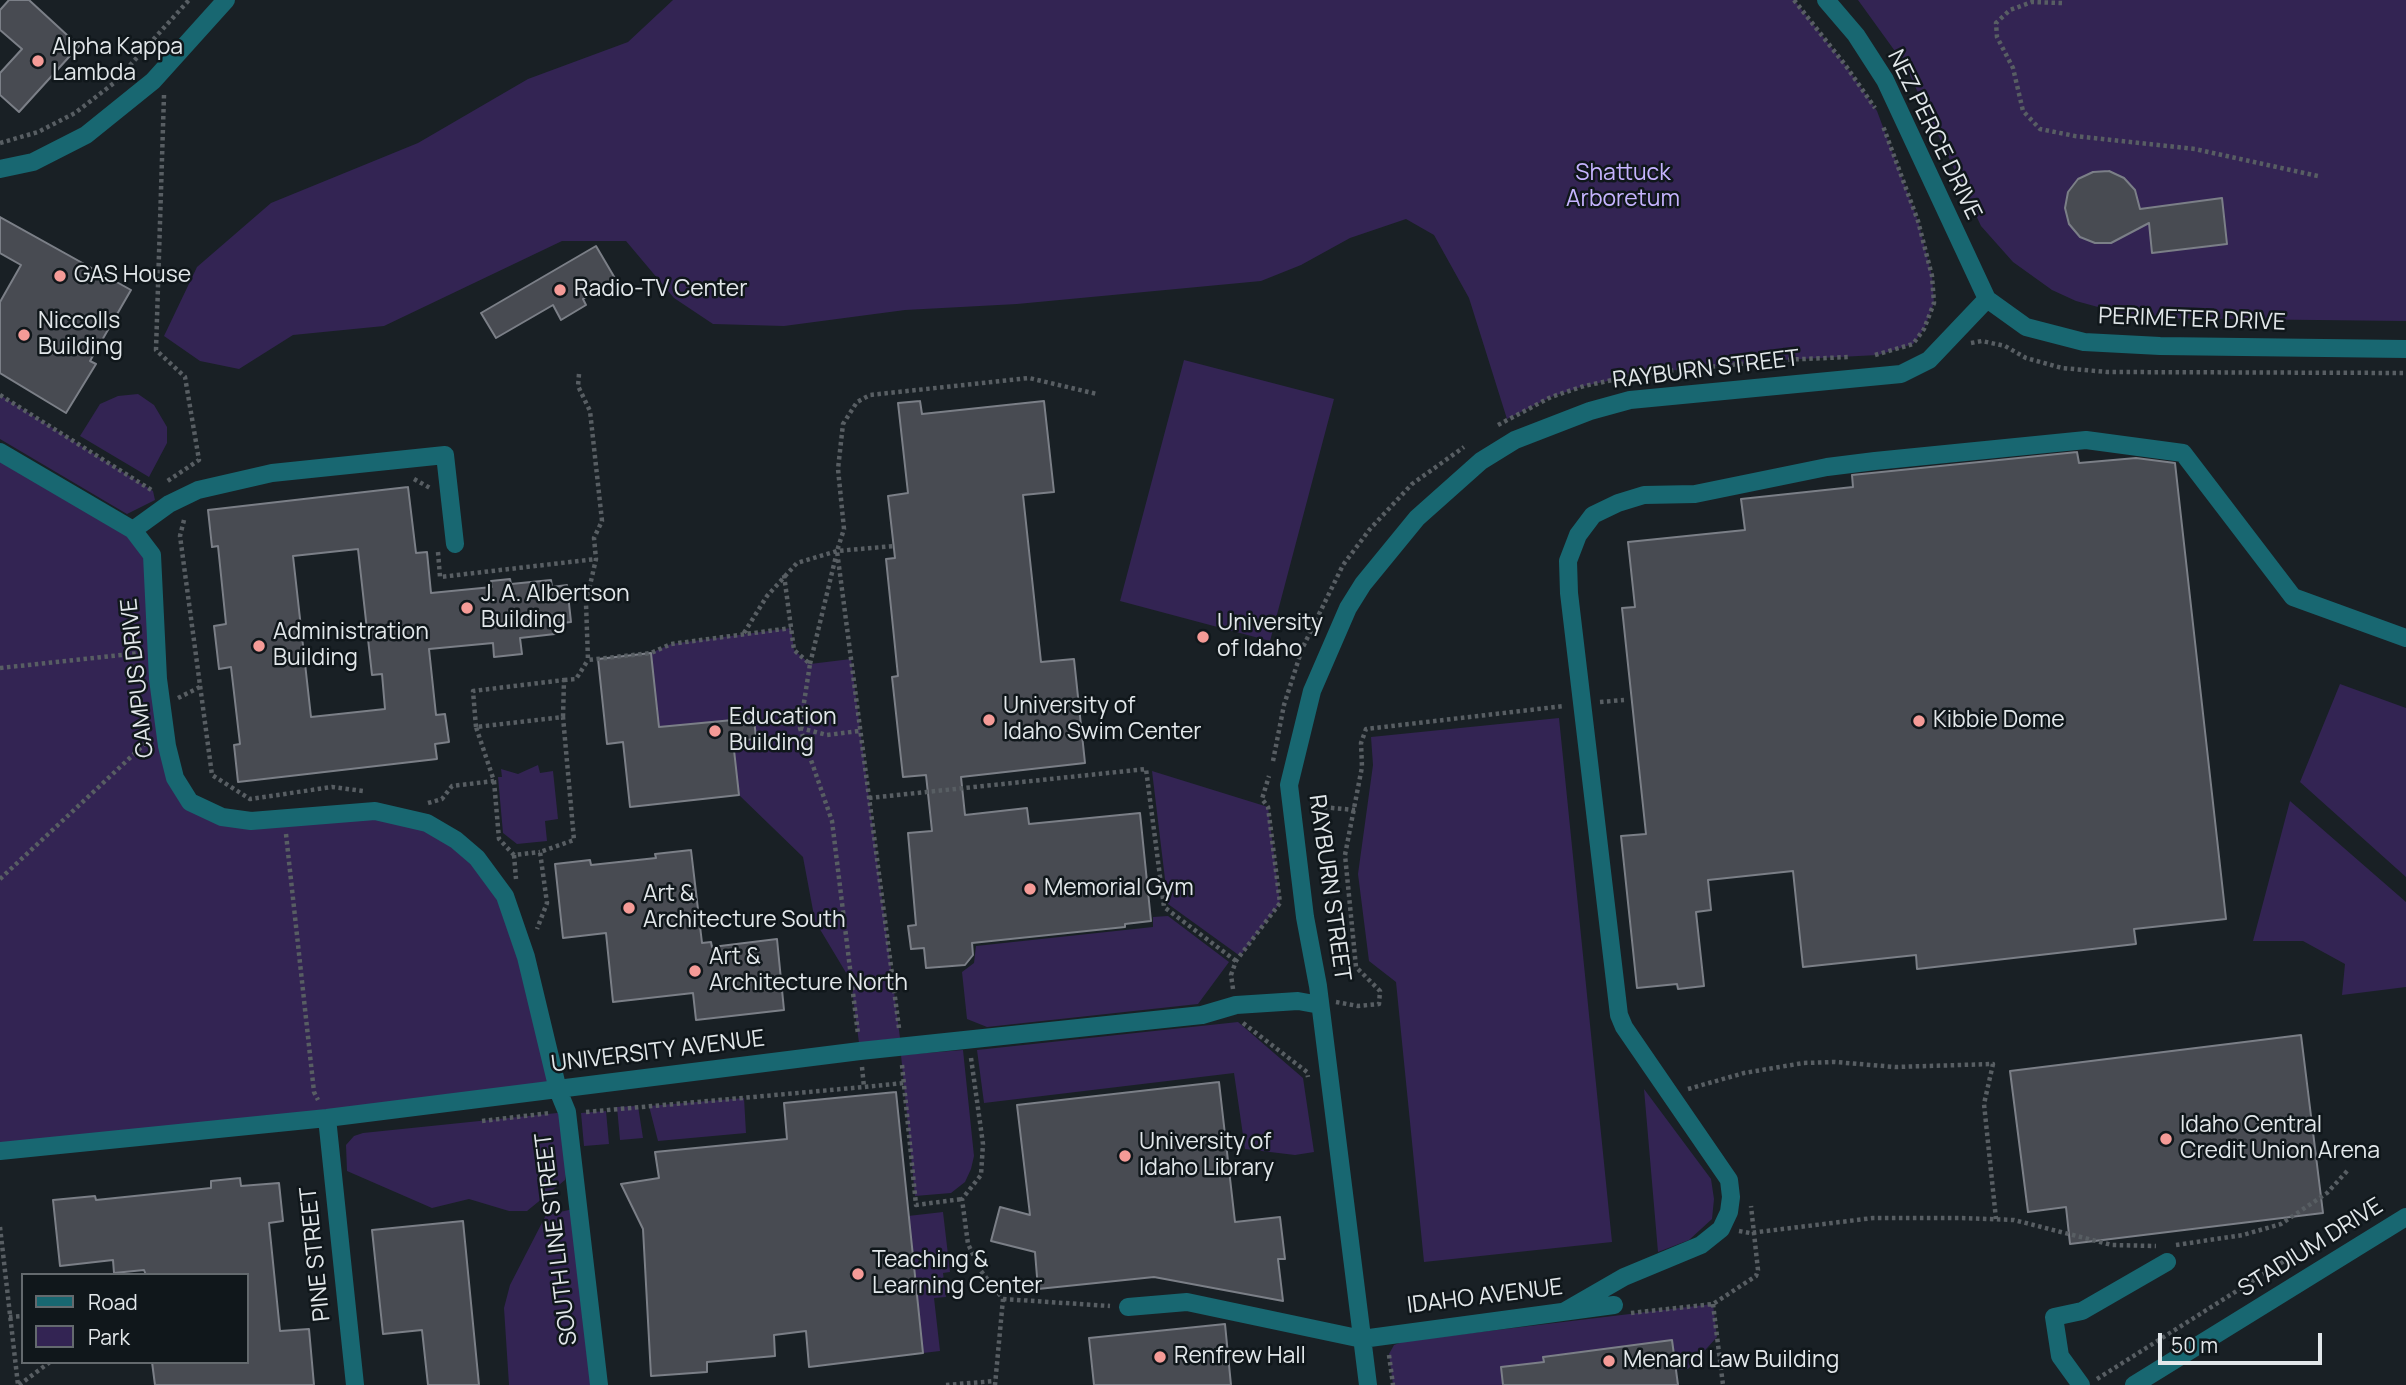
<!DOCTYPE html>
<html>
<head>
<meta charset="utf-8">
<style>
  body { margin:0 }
  #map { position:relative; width:2406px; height:1385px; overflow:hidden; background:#192025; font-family:Manrope,sans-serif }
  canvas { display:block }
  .legend { position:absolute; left:21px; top:1273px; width:228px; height:91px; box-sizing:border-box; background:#10171b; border:2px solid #646a6e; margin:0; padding:9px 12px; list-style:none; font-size:21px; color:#e2e7ea }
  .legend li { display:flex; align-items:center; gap:14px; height:35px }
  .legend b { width:35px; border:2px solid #646a6e }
  .scale { position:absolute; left:2158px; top:1333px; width:164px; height:32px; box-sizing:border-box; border:4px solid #e2e7ea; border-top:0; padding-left:9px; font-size:21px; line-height:24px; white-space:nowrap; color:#e2e7ea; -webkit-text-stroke:5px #10171b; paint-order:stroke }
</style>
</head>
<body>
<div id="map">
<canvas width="2406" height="1385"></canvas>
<ul class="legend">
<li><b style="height:9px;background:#186771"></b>Road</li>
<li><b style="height:19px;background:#332453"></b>Park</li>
</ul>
<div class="scale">50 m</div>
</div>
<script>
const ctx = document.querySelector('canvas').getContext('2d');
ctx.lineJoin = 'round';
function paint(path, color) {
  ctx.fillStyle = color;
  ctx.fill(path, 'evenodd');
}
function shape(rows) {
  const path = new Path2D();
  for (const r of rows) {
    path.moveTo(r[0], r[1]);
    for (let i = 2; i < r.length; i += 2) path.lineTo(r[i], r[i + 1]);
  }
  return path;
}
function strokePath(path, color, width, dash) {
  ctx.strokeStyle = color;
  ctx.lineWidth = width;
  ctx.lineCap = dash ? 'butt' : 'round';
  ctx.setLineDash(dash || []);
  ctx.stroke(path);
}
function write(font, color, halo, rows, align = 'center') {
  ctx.font = font + ' Manrope,sans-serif';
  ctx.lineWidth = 5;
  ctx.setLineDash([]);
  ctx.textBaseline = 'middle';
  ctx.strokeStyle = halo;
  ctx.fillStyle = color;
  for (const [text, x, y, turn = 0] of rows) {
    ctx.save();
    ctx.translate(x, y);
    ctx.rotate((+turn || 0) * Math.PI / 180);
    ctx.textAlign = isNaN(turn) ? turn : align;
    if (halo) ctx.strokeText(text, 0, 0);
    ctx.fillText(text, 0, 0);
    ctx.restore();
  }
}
paint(shape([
  [673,0,1794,0,1846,66,1877,111,1918,221,1932,276,1934,303,1924,329,1913,344,1878,355,1781,360,1646,373,1584,386,1551,397,1507,419,1469,298,1434,235,1406,219,1350,238,1301,265,1261,281,1017,304,905,310,784,326,713,324,674,298,626,241,562,241,384,326,293,335,239,369,200,361,164,336,197,267,271,203,418,143,528,79,628,42],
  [1858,0,2406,0,2406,321,2138,318,2076,301,2052,290,2013,262,1981,226,1905,65],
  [1184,360,1334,399,1270,641,1120,601],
  [138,394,154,405,167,427,167,443,149,477,80,436,100,404,118,396],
  [0,395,153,491,155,500,127,514,0,439],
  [0,452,133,530,152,555,175,778,222,817,375,811,427,823,506,896,558,1090,0,1151],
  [791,628,794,650,810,664,851,659,900,1038,859,1043,851,981,815,921,803,857,739,795,733,741,756,739,754,718,691,724,660,733,651,653,671,644],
  [2340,684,2406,708,2406,877,2300,782],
  [1559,718,1612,1242,1424,1262,1396,982,1369,961,1358,874,1373,765,1371,737],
  [538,765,540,773,553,771,558,819,545,821,547,841,517,844,503,833,498,777,502,777,501,769,518,774],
  [1152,771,1268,807,1280,903,1240,956,1168,904],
  [2290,801,2406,902,2406,987,2342,995,2345,964,2303,941,2253,941],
  [1168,916,1229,962,1198,1004,987,1027,967,1019,962,972,974,963,976,946,1153,927,1153,917],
  [1238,1022,1303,1078,1314,1152,1295,1155,1245,1149,1234,1073,984,1103,977,1050],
  [963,1050,974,1156,971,1169,965,1182,951,1193,915,1196,901,1055],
  [1644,1089,1711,1179,1714,1199,1712,1219,1689,1240,1658,1252],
  [744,1098,746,1133,658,1141,649,1106],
  [638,1106,643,1138,620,1140,617,1107],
  [606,1111,609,1144,584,1146,581,1113],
  [567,1112,571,1146,565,1180,527,1211,509,1211,469,1199,432,1208,347,1171,346,1145,354,1136,363,1133],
  [578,1208,599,1385,509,1385,504,1308,510,1285,546,1215],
  [943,1212,950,1272,943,1273,946,1297,934,1298,940,1351,923,1353,908,1216],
  [1713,1304,1717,1337,1688,1369,1676,1370,1672,1341,1543,1358,1545,1372,1501,1367,1503,1385,1393,1385,1389,1354,1394,1345,1405,1341]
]), '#332453');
const building = shape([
  [9,0,29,0,79,46,19,112,0,95,0,73,22,49,0,30,0,10,9,0],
  [2109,171,2124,178,2135,190,2140,209,2222,198,2227,244,2152,253,2149,223,2111,243,2095,243,2080,237,2069,224,2065,208,2068,192,2078,179,2093,172,2109,171],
  [0,217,131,290,90,361,96,364,66,413,0,373,0,302,21,265,0,253,0,217],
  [596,246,616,280,583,299,586,305,561,320,553,305,496,338,481,313,596,246],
  [920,401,922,414,1044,401,1054,492,1023,495,1041,662,1074,659,1085,763,961,777,965,815,1027,808,1029,824,1140,813,1151,921,1125,924,1125,927,972,943,973,955,965,965,926,968,924,948,911,949,908,926,916,925,908,833,932,831,926,775,903,777,892,677,898,676,886,559,895,558,888,496,908,493,898,403,920,401],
  [2077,452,2079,463,2136,458,2175,463,2226,919,2134,929,2136,944,1917,969,1916,955,1803,967,1793,871,1708,880,1711,910,1696,912,1704,986,1678,989,1677,984,1637,988,1621,836,1646,834,1622,608,1635,607,1628,542,1745,530,1741,499,1853,487,1852,475,2077,452],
  [408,487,416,553,427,552,431,593,492,587,491,581,510,579,511,584,551,580,552,587,567,585,571,622,554,624,555,634,520,638,522,654,494,657,493,643,429,649,436,715,445,714,449,742,435,744,437,759,238,782,234,745,240,744,231,667,219,669,214,626,226,624,218,546,212,547,208,510,408,487],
  [358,549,372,675,382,674,385,709,311,717,293,556,358,549],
  [651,653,659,727,754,718,756,739,733,741,739,795,630,807,623,742,607,744,598,659,651,653],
  [691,850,702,943,711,942,712,947,777,939,784,1010,696,1020,693,993,613,1002,606,933,563,938,555,864,590,860,591,865,656,858,655,854,691,850],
  [2301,1035,2323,1213,2070,1244,2066,1207,2028,1212,2010,1071,2301,1035],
  [1219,1082,1235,1222,1280,1217,1285,1259,1278,1259,1283,1301,1154,1277,1038,1289,1035,1252,991,1241,1000,1207,1030,1215,1017,1105,1219,1082],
  [896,1092,923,1353,809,1367,806,1331,774,1335,775,1356,707,1362,707,1372,651,1376,643,1229,621,1184,659,1178,655,1152,787,1139,784,1103,896,1092],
  [240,1178,241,1186,279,1183,283,1221,269,1223,280,1331,309,1329,314,1385,155,1385,152,1362,247,1362,247,1275,146,1275,144,1270,114,1273,113,1260,60,1266,53,1200,95,1196,96,1200,211,1188,211,1181,240,1178],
  [463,1221,479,1385,428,1385,422,1330,383,1334,372,1230,463,1221],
  [1225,1324,1231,1385,1094,1385,1089,1338,1225,1324],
  [1672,1340,1678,1385,1503,1385,1501,1367,1544,1362,1543,1357,1672,1340]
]);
paint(building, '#484b52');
strokePath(building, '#7b7f87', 2);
strokePath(shape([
  [1794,0,1846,66,1875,108],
  [2062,3,2032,2,2010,10,1996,23,1997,37,2013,68,2023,111,2040,129,2075,136,2195,149,2318,176],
  [164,95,156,350,185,377,199,460,166,482],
  [0,143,38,132,75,113,114,83,189,0],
  [1971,343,1982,341,2005,346,2026,358,2062,368,2107,372,2406,373],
  [1875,355,1913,344,1924,329,1934,303,1932,276,1918,221,1883,126],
  [579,374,578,386,590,411,602,521,594,538,596,559,586,603,588,660,651,653,671,644,791,628],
  [0,395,153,491],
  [1498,425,1551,397,1584,386,1646,373,1781,360,1849,357],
  [414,479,430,488],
  [184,520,180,536,212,775,250,799,332,787,363,791],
  [438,552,440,577,596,559],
  [784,575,794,650,810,664,800,728,832,821,858,1034],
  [744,633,767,596,797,563,837,551,894,546],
  [810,664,836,556],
  [0,668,140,653],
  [564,680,576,679,588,660],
  [178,698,200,687],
  [1600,702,1624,700],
  [476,727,473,691,564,680,563,717],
  [800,728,827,735,859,731],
  [1273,761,1284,705,1302,649,1343,565,1370,529,1412,484,1464,447],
  [494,781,499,839,514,855,540,852],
  [869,798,1146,769,1164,907,1236,961],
  [428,803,442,799,452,786,494,781,476,727,563,717,574,840,540,852,547,903,537,929],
  [1310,806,1355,810],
  [286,834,314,1092,318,1100],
  [514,855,516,879],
  [0,879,148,741],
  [1233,989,1231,975,1236,961,1280,903,1268,807,1262,799,1269,776],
  [1336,1002,1358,1006,1379,1004,1380,991,1356,967,1345,855,1362,767,1361,743,1366,729,1564,706],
  [1243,1023,1307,1072,1308,1077],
  [899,1028,837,551,844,529,838,469,843,424,857,402,870,395,1029,378,1097,394],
  [971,1058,983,1144,981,1175,962,1199,968,1244,981,1271,1003,1299,995,1385],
  [902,1065,916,1205,962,1199],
  [862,1067,864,1087,904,1083],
  [1688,1089,1744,1073,1803,1063,1835,1062,1895,1067,1993,1064,1984,1104,1996,1219],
  [586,1112,864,1087],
  [482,1121,550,1113],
  [0,1227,18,1385],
  [1739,1231,1750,1233,1873,1218,1962,1218,2014,1220,2112,1245,2156,1246],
  [2176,1245,2243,1235,2281,1224,2327,1193,2349,1169],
  [1003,1299,1110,1306],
  [1713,1304,1723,1385],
  [1631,1313,1713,1304,1756,1276,1758,1270,1751,1206],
  [9,1317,23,1316],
  [1389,1355,1393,1385],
  [2097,1379,2289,1258],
  [19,1385,50,1362],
  [946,1385,995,1381]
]), '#585e63', 4.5, [3.5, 3.5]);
strokePath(shape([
  [1826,0,1856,35,1885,80,1987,299,2026,327,2084,342,2160,346,2406,349],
  [0,169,33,162,86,135,153,81,226,0],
  [0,452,133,530,152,555,158,679,167,746,175,778,190,802,222,817,251,821,375,811,427,823,456,840,477,858,505,896,526,957,558,1090,567,1112,599,1385],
  [133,530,169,504,198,490,272,473,445,455,455,544],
  [327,1118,355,1385],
  [0,1151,327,1118,860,1051,1202,1015,1236,1005,1298,1001,1320,1005],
  [1128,1307,1187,1302,1362,1339,1614,1305],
  [1565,1311,1624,1277,1701,1245,1721,1229,1729,1212,1731,1197,1729,1180,1624,1027,1619,1015,1569,593,1568,561,1578,535,1593,515,1618,503,1644,495,1695,494,1827,467,1875,461,2086,440,2183,453,2293,597,2406,638],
  [1368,1385,1318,986,1305,917,1289,785,1312,691,1348,608,1363,584,1417,518,1481,461,1515,440,1590,411,1630,400,1901,374,1929,360,1987,299],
  [2081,1385,2060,1356,2054,1317,2082,1311,2167,1262],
  [2134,1385,2406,1217]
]), '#186771', 18);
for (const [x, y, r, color] of [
  [38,61,7,"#f59b97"],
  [60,276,7,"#f59b97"],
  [560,290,7,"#f59b97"],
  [24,335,7,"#f59b97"],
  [467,608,7,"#f59b97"],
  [1203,637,7,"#f59b97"],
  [259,646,7,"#f59b97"],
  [989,720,7,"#f59b97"],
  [1919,721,7,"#f59b97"],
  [715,731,7,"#f59b97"],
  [1030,889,7,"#f59b97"],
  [629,908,7,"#f59b97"],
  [695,971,7,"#f59b97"],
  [2166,1139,7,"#f59b97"],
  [1125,1156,7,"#f59b97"],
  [858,1274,7,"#f59b97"],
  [1160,1357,7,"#f59b97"],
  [1609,1361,7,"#f59b97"]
]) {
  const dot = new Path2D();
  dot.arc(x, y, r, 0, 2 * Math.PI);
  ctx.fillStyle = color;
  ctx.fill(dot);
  strokePath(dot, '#10171b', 2.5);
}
write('23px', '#e2e7ea', '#10171b', [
  ["Alpha Kappa",52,48],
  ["Lambda",52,74],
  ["GAS House",74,276],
  ["Radio-TV Center",574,290],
  ["Niccolls",38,322],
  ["Building",38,348],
  ["J. A. Albertson",481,595],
  ["Building",481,621],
  ["University",1217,624],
  ["of Idaho",1217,650],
  ["Administration",273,633],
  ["Building",273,659],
  ["University of",1003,707],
  ["Idaho Swim Center",1003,733],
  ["Education",729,718],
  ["Building",729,744],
  ["Kibbie Dome",1933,721],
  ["Memorial Gym",1044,889],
  ["Art &",643,895],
  ["Architecture South",643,921],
  ["Art &",709,958],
  ["Architecture North",709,984],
  ["Idaho Central",2180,1126],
  ["Credit Union Arena",2180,1152],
  ["University of",1139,1143],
  ["Idaho Library",1139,1169],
  ["Teaching &",872,1261],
  ["Learning Center",872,1287],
  ["Renfrew Hall",1174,1357],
  ["Menard Law Building",1623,1361]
], 'left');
write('23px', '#e2e7ea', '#10171b', [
  ["NEZ PERCE DRIVE",1934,135,64],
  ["PERIMETER DRIVE",2192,320,2],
  ["RAYBURN STREET",1706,370,-7],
  ["CAMPUS DRIVE",138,678,-96],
  ["RAYBURN STREET",1329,888,82],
  ["UNIVERSITY AVENUE",658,1052,-7],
  ["SOUTH LINE STREET",557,1239,-97],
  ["STADIUM DRIVE",2311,1248,-32],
  ["PINE STREET",316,1254,-96],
  ["IDAHO AVENUE",1485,1297,-7]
]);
write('23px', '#c6b4ff', '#10171b', [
  ["Shattuck",1623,174],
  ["Arboretum",1623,200]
]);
</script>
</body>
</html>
